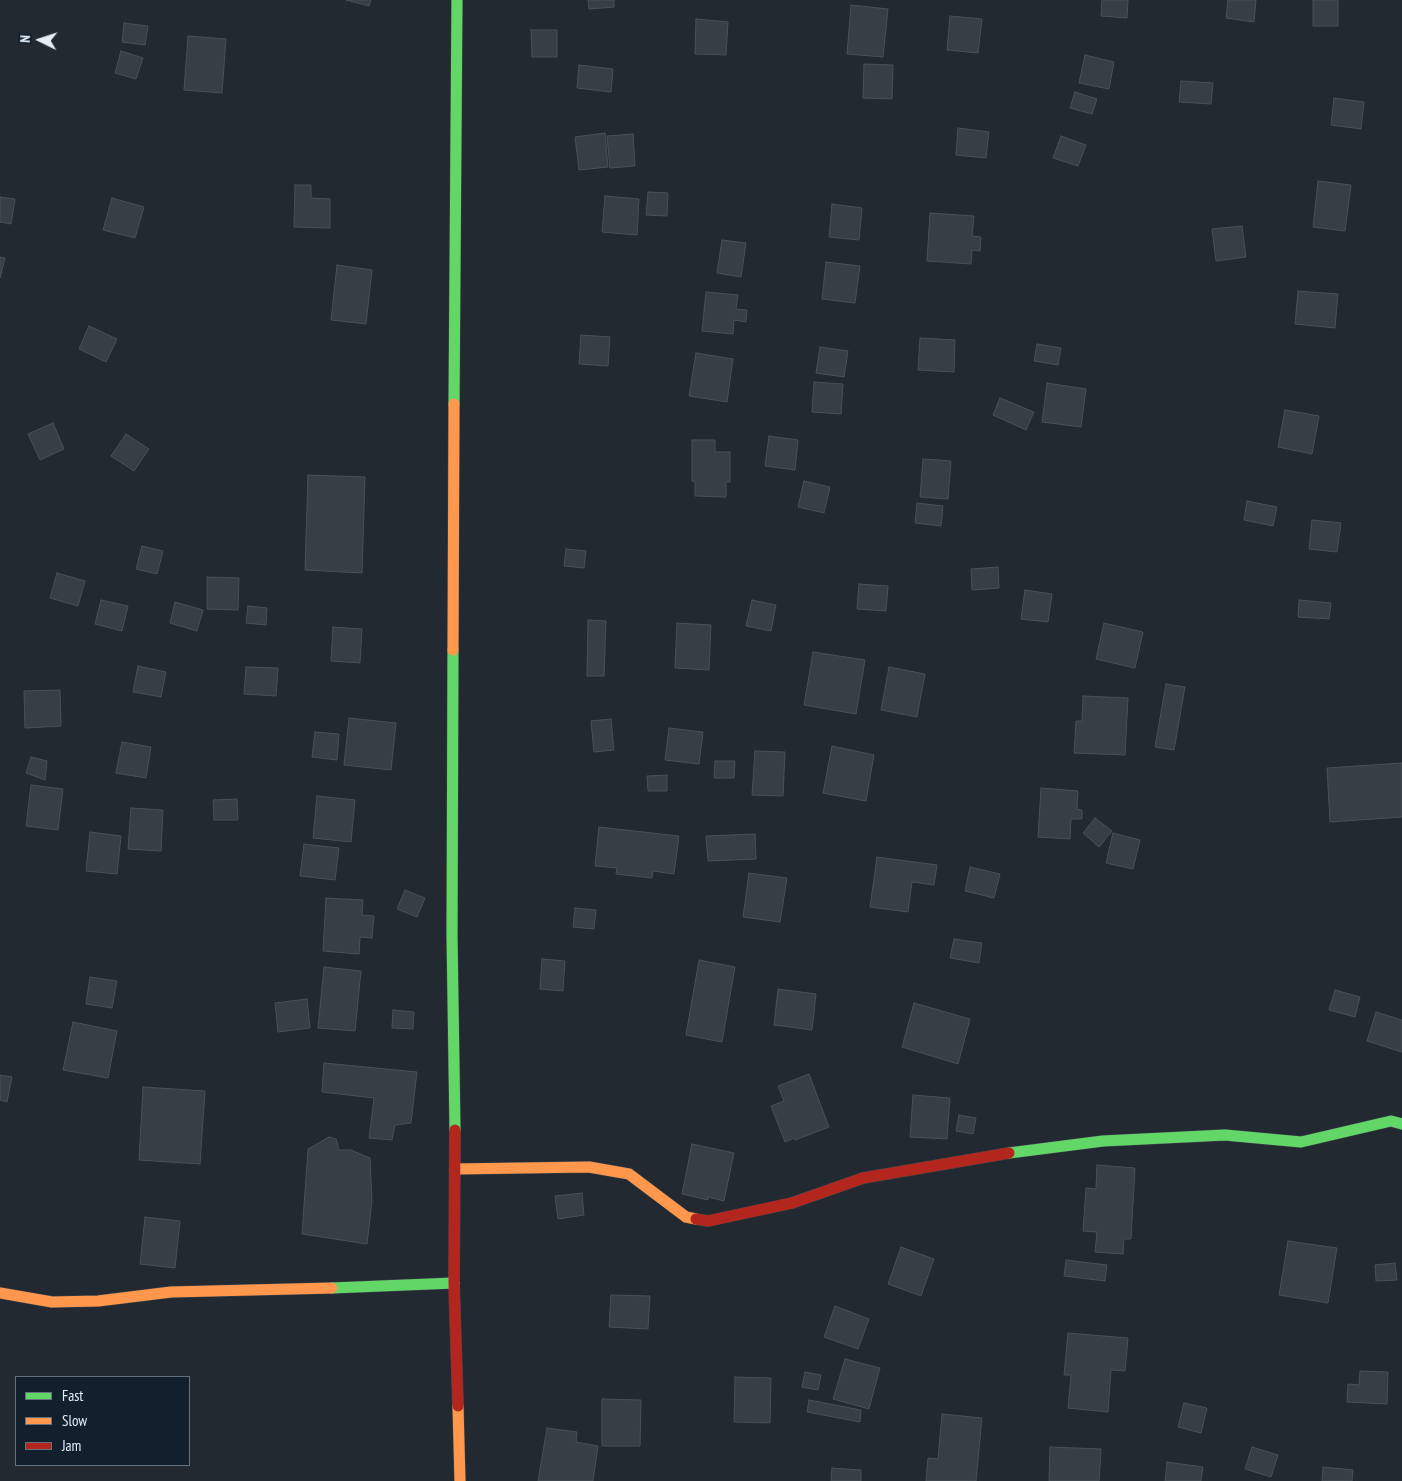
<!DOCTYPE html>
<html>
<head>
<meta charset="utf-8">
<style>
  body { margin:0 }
  #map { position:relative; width:1402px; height:1481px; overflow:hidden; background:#222931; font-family:"PT Sans Narrow",sans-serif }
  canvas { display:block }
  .legend { position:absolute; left:15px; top:1376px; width:175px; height:90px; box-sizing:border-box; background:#121f2d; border:1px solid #66717e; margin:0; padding:6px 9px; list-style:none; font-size:15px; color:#e5edf7 }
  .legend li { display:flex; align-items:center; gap:10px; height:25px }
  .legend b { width:25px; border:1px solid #66717e }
  .north { position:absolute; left:15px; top:15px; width:50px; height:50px; -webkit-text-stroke:4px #121f2d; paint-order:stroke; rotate:274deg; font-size:14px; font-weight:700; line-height:20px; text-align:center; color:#e5edf7 }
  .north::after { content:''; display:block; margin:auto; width:18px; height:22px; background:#e5edf7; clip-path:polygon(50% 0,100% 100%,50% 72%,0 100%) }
</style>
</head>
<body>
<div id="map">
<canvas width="1402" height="1481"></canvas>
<ul class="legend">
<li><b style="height:6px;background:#63d668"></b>Fast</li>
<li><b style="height:6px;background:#ff974d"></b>Slow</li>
<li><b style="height:6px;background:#b3261e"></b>Jam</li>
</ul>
<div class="north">N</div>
</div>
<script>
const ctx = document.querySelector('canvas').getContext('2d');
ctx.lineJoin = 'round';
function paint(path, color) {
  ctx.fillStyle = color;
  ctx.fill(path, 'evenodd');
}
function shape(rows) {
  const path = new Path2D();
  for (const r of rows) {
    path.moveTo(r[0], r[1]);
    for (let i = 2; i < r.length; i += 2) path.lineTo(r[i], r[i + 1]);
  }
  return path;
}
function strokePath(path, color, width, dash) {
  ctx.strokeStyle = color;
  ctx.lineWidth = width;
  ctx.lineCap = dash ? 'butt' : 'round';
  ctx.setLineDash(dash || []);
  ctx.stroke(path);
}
const building = shape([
  [346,0,371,0,369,6,346,0],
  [588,0,614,0,614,7,589,9,588,0],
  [1102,0,1128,0,1127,18,1101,16,1102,0],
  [1228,0,1256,0,1254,22,1226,18,1228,0],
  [1313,0,1338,0,1338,26,1313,26,1313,0],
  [851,5,888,9,883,57,847,54,851,5],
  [950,16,982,19,978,53,947,50,950,16],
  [696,19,728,22,726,55,695,54,696,19],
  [124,23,148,26,145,45,122,42,124,23],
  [531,30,557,30,557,57,532,57,531,30],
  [188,36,226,39,222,93,184,90,188,36],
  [121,51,143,58,136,79,115,73,121,51],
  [1085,55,1114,62,1109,89,1079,83,1085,55],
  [864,64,893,65,892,99,863,98,864,64],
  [579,65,613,69,611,92,577,88,579,65],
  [1181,81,1213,83,1211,104,1179,102,1181,81],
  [1075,92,1097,99,1092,114,1070,108,1075,92],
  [1334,98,1364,102,1361,129,1331,125,1334,98],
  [958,128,989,132,986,158,956,155,958,128],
  [605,133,608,167,579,170,575,137,605,133],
  [633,134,635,166,610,168,607,136,633,134],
  [1061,136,1086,145,1078,166,1053,158,1061,136],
  [1318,181,1351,185,1345,231,1313,227,1318,181],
  [295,185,311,185,311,198,330,199,330,228,294,227,295,185],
  [648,192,668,193,667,216,646,215,648,192],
  [605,196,639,199,637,235,602,232,605,196],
  [0,197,15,199,11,224,0,222,0,197],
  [112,198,144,207,135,238,103,230,112,198],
  [832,204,862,208,859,240,829,237,832,204],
  [930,213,974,216,972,236,981,237,980,251,972,250,971,264,927,261,930,213],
  [1242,226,1246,257,1216,261,1212,229,1242,226],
  [722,240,746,243,741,277,717,273,722,240],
  [0,257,5,258,0,278,0,257],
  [826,262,860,266,855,303,822,299,826,262],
  [337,265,372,270,366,324,331,320,337,265],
  [1298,291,1338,294,1335,328,1295,324,1298,291],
  [706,292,738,295,736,309,747,310,746,322,734,320,733,334,702,331,706,292],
  [89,326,117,339,106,362,79,349,89,326],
  [581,335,610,337,608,366,579,364,581,335],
  [920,338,955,340,954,372,918,370,920,338],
  [1037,344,1061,348,1058,365,1034,361,1037,344],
  [820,347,848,351,844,377,816,373,820,347],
  [696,353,733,359,727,402,689,396,696,353],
  [814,382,843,384,841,414,812,412,814,382],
  [1047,383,1086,389,1081,427,1042,422,1047,383],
  [1000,398,1034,412,1026,430,993,415,1000,398],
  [1285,410,1319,416,1312,454,1278,447,1285,410],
  [53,423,64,449,40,460,28,434,53,423],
  [126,434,149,449,134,471,111,456,126,434],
  [769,436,798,440,795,470,765,466,769,436],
  [692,440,715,440,715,452,730,452,730,482,726,482,726,497,695,496,695,482,692,481,692,440],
  [923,459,951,461,948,499,920,497,923,459],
  [308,475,365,477,362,573,305,570,308,475],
  [804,481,830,487,824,513,798,507,804,481],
  [1247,501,1277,507,1273,526,1244,520,1247,501],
  [917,503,943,506,941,526,915,523,917,503],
  [1312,520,1341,523,1337,552,1309,549,1312,520],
  [142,546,163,551,157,574,136,569,142,546],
  [566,549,586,551,584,568,564,566,566,549],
  [998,567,999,588,972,590,971,569,998,567],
  [57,573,85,581,78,606,50,598,57,573],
  [207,577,239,578,238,610,207,609,207,577],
  [859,584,888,586,886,611,857,609,859,584],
  [1025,590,1052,594,1048,622,1021,619,1025,590],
  [101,600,128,606,122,631,95,624,101,600],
  [752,600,776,605,771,631,746,626,752,600],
  [1299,600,1331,603,1329,619,1298,617,1299,600],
  [175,602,203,610,197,631,170,623,175,602],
  [248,606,267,608,266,625,246,623,248,606],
  [588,620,606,621,604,676,587,676,588,620],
  [677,623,711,625,709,670,675,668,677,623],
  [1104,623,1143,632,1135,668,1096,659,1104,623],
  [333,627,362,629,360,663,331,661,333,627],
  [813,652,865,660,856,714,804,705,813,652],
  [138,666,166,672,161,697,133,692,138,666],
  [246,667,278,668,276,696,244,694,246,667],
  [889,667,925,674,917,717,881,710,889,667],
  [1166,684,1185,687,1174,750,1155,747,1166,684],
  [60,690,61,726,25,728,24,691,60,690],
  [1083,696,1128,698,1125,755,1074,753,1076,721,1082,721,1083,696],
  [349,718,396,723,391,770,344,765,349,718],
  [611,719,614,750,594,752,591,721,611,719],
  [669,728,703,732,699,764,665,760,669,728],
  [315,732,339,734,337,760,312,757,315,732],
  [122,742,151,747,146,778,116,773,122,742],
  [832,746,874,755,866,801,823,793,832,746],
  [755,751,785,752,783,796,752,795,755,751],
  [31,757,47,761,45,780,26,773,31,757],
  [715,761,735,761,734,778,714,778,715,761],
  [1402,763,1402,817,1330,822,1327,768,1402,763],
  [667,775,667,791,648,791,647,776,667,775],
  [31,785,63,789,58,830,26,826,31,785],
  [1041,788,1078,791,1077,809,1082,810,1082,819,1071,819,1070,839,1038,837,1041,788],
  [317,796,355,800,351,842,313,838,317,796],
  [237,799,238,820,214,820,213,800,237,799],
  [131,808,163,810,161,851,128,849,131,808],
  [1095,818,1112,831,1099,847,1083,833,1095,818],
  [599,827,679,836,674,874,653,871,652,878,616,874,617,868,595,866,599,827],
  [90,832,121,836,117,874,86,871,90,832],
  [1113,833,1140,840,1133,869,1106,863,1113,833],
  [755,834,756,859,708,861,706,836,755,834],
  [304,844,339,848,335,880,300,876,304,844],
  [877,857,937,865,934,885,912,882,908,912,870,907,877,857],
  [970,867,1000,874,994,898,965,891,970,867],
  [749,873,787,878,780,922,743,917,749,873],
  [405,890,425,898,417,917,397,909,405,890],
  [326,898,363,900,362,915,374,916,372,938,360,937,359,954,323,951,326,898],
  [575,908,596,910,594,929,573,927,575,908],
  [954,939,982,943,979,963,950,958,954,939],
  [542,959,565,961,563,991,540,989,542,959],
  [699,960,735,967,722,1042,686,1035,699,960],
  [324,967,361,971,355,1031,318,1028,324,967],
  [90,977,117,981,112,1008,86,1004,90,977],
  [778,989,816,994,812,1030,774,1025,778,989],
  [1335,990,1360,997,1355,1017,1329,1010,1335,990],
  [307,999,310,1028,278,1032,275,1003,307,999],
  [914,1003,970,1019,958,1064,902,1047,914,1003],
  [393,1010,414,1012,413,1029,392,1028,393,1010],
  [1376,1012,1402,1020,1402,1052,1367,1041,1376,1012],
  [73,1022,117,1031,108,1078,63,1070,73,1022],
  [324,1063,417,1072,411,1123,395,1125,392,1140,369,1138,374,1098,322,1092,324,1063],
  [809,1074,829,1127,795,1140,794,1138,785,1142,771,1106,784,1101,778,1086,809,1074],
  [0,1075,12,1077,7,1102,0,1100,0,1075],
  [143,1087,205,1091,200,1164,139,1160,143,1087],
  [913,1095,950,1098,947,1139,910,1137,913,1095],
  [959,1115,976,1118,973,1134,956,1131,959,1115],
  [329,1137,336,1139,339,1150,351,1150,370,1158,372,1201,367,1244,302,1234,308,1149,329,1137],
  [692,1144,734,1153,724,1201,708,1197,708,1200,682,1194,692,1144],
  [1097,1165,1135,1168,1131,1239,1124,1239,1123,1254,1095,1252,1097,1232,1083,1231,1086,1188,1096,1189,1097,1165],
  [582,1193,584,1215,558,1219,555,1196,582,1193],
  [145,1217,180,1221,175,1268,140,1264,145,1217],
  [1288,1241,1337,1248,1328,1303,1279,1295,1288,1241],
  [901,1247,934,1259,921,1296,888,1284,901,1247],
  [1066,1260,1107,1265,1105,1281,1064,1276,1066,1260],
  [1395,1263,1397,1280,1376,1281,1375,1265,1395,1263],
  [611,1295,650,1296,648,1329,609,1327,611,1295],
  [835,1306,869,1319,858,1349,824,1337,835,1306],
  [1068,1333,1128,1338,1125,1371,1111,1370,1108,1412,1068,1408,1071,1375,1064,1375,1068,1333],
  [845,1359,880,1368,869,1409,833,1399,845,1359],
  [1360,1371,1388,1372,1387,1404,1347,1402,1348,1384,1359,1385,1360,1371],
  [805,1372,821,1375,818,1390,802,1387,805,1372],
  [735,1377,771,1378,770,1423,734,1422,735,1377],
  [602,1399,641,1400,640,1446,602,1446,602,1399],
  [809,1400,861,1410,860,1422,807,1412,809,1400],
  [1184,1403,1207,1408,1201,1433,1178,1427,1184,1403],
  [942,1414,982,1418,976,1481,926,1481,928,1458,938,1459,942,1414],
  [547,1428,577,1432,576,1442,598,1446,593,1481,538,1481,547,1428],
  [1050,1447,1101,1449,1099,1481,1049,1481,1050,1447],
  [1252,1447,1278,1455,1271,1477,1245,1469,1252,1447],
  [1167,1462,1203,1467,1201,1481,1165,1481,1167,1462],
  [1323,1467,1353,1470,1352,1481,1322,1481,1323,1467],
  [832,1468,861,1470,861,1481,831,1481,832,1468]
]);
paint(building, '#373e44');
strokePath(building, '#495156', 1);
const fast = shape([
  [454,404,457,0],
  [453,650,452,935,455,1130],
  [1009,1153,1103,1141,1225,1135,1301,1142,1391,1121,1402,1124],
  [332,1288,454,1283]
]);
const slow = shape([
  [453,650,454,404],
  [455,1169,589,1167,629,1174,686,1217,696,1219],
  [0,1293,52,1302,98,1301,171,1292,332,1288],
  [458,1406,460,1481]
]);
const jam = shape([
  [455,1130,454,1283,458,1406],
  [696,1219,708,1221,792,1203,863,1178,1009,1153]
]);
strokePath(fast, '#40464d', 12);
strokePath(slow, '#40464d', 12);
strokePath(jam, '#40464d', 12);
strokePath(fast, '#63d668', 11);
strokePath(slow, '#ff974d', 11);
strokePath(jam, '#b3261e', 11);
</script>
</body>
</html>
